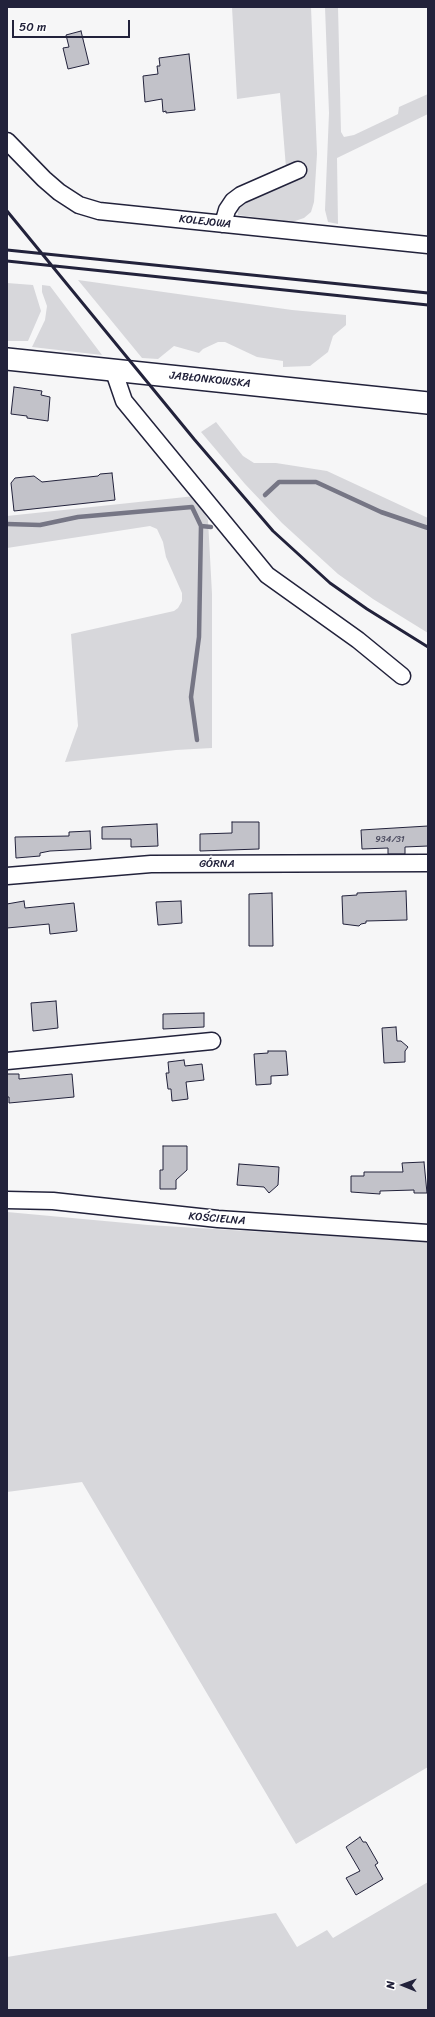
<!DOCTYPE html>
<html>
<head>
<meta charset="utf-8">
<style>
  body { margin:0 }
  #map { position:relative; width:435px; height:2017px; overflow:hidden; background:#f6f6f7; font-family:Sriracha,sans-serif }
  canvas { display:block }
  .frame { position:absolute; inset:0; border:8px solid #22223b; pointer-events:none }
  .north { position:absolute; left:383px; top:1965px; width:40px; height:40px; -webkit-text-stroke:3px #fff; paint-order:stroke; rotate:271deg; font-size:11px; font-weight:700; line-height:16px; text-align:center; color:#22223b }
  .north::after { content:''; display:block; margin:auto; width:14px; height:18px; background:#22223b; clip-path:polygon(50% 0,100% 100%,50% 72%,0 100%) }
  .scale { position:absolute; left:12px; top:20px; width:118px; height:18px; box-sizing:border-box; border:2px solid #22223b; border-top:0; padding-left:5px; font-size:12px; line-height:14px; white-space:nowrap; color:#22223b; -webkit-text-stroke:3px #fff; paint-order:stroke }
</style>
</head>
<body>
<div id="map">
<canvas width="435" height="2017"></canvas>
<div class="frame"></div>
<div class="north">N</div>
<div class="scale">50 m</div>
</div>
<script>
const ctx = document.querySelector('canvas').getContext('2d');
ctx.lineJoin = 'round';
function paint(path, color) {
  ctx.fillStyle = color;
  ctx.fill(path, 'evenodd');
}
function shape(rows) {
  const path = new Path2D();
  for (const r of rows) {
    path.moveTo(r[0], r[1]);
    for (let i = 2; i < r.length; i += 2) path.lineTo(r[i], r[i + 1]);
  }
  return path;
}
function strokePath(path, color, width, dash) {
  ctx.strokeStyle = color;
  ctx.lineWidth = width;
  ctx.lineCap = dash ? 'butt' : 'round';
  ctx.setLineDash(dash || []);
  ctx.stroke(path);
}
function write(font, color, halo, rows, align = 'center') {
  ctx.font = font + ' Sriracha,sans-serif';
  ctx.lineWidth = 4;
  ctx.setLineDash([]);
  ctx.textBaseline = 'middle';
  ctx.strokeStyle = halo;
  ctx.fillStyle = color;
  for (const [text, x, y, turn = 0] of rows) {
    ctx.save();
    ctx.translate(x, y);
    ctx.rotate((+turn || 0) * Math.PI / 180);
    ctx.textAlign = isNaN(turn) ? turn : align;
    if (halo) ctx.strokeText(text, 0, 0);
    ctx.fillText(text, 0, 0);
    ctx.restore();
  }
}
paint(shape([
  [232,7,311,7,317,154,314,202,311,212,304,218,292,222,238,215,237,208,238,205,304,174,302,162,286,168,280,93,237,99],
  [325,7,338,7,341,132,344,137,354,135,392,117,398,114,399,107,428,94,428,114,337,158,338,224,328,222,325,210,329,113],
  [78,280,292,310,346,315,346,325,333,336,328,352,310,366,283,367,283,361,257,357,225,342,218,342,203,349,199,353,174,346,158,359,142,358],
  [7,283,33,285,41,311,28,341,7,341],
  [42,285,50,286,102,355,32,347,45,320,47,306,42,292],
  [216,422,243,456,254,463,276,463,327,471,428,518,428,633,373,599,338,574,282,523,245,484,201,432],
  [195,496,208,520,212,594,212,748,176,750,65,762,78,726,71,634,174,611,178,608,182,601,182,593,166,557,163,542,157,529,150,526,7,548,7,516],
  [7,1212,148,1225,428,1242,428,1767,296,1844,82,1482,7,1492],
  [428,1882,428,2010,7,2010,7,1957,276,1913,297,1947,327,1930,333,1938]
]), '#d7d7db');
strokePath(shape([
  [265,495,279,482,316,482,381,512,428,528],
  [7,524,40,525,78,517,192,507,201,526,211,527],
  [197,740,191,697,199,637,201,526]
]), '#767685', 4.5);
const building = shape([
  [81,31,89,64,68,69,63,48,69,47,66,35,81,31],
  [189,54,195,110,166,113,166,111,163,112,162,99,145,102,143,76,158,74,157,66,160,66,159,58,189,54],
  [14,387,42,391,41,395,50,397,48,421,27,418,27,416,11,414,14,387],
  [112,473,115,500,14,511,11,483,15,478,34,476,42,482,98,476,100,474,112,473],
  [232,822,259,822,259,849,200,851,200,834,232,833,232,822],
  [157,824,158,846,131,847,131,839,102,839,102,827,157,824],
  [428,826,428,846,405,847,405,854,388,854,388,848,362,849,361,830,428,826],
  [90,831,91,849,50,851,40,853,40,856,16,858,15,837,69,836,69,832,90,831],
  [406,891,407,920,366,921,366,923,361,924,359,926,343,924,342,896,357,895,357,893,406,891],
  [272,893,273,946,249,946,249,894,272,893],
  [24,901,25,908,74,903,77,931,50,934,49,924,7,928,7,904,24,901],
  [181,901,182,923,158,925,156,902,181,901],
  [56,1001,58,1028,33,1031,31,1003,56,1001],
  [204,1013,204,1027,163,1029,163,1014,204,1013],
  [396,1027,397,1041,401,1041,408,1047,405,1051,405,1062,384,1063,382,1028,396,1027],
  [268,1051,286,1051,288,1075,271,1076,271,1084,256,1085,254,1054,268,1053,268,1051],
  [184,1060,185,1066,202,1064,204,1080,186,1082,188,1099,172,1101,171,1089,168,1089,166,1073,169,1073,168,1062,184,1060],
  [7,1074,19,1074,19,1079,72,1074,74,1097,9,1103,9,1097,7,1097,7,1074],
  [163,1146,187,1146,187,1170,176,1180,176,1189,160,1189,160,1170,163,1170,163,1146],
  [424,1162,427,1193,414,1193,414,1190,380,1191,380,1194,351,1192,351,1176,364,1176,364,1172,403,1172,402,1163,424,1162],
  [239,1164,279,1167,278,1185,269,1193,264,1187,237,1185,239,1164],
  [360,1837,363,1842,366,1842,378,1863,375,1865,383,1879,356,1895,346,1878,360,1871,346,1847,360,1837]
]);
paint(building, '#c2c2c9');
strokePath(building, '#22223b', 1);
const minor = shape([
  [7,141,44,179,59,192,79,205,99,211,428,245],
  [223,224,227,210,233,201,241,195,298,170],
  [113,369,124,401,267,575,358,640,402,676],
  [7,876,151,864,428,863],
  [7,1061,212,1041],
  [7,1200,53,1201,218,1219,428,1233]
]);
const major = shape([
  [7,359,428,403]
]);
strokePath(minor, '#22223b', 19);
strokePath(major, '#22223b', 24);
strokePath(minor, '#fff', 16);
strokePath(major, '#fff', 21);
strokePath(shape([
  [7,211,194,439,273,531,330,583,367,609,428,647],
  [7,250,428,293],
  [7,261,428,305]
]), '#22223b', 3);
write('9px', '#4a4a5e', null, [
  ["934/31",390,840]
]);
write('11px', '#22223b', '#fff', [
  ["KOLEJOWA",205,222,6],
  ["JABŁONKOWSKA",210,380,6],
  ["GÓRNA",217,864],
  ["KOŚCIELNA",217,1219,5]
]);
</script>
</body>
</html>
